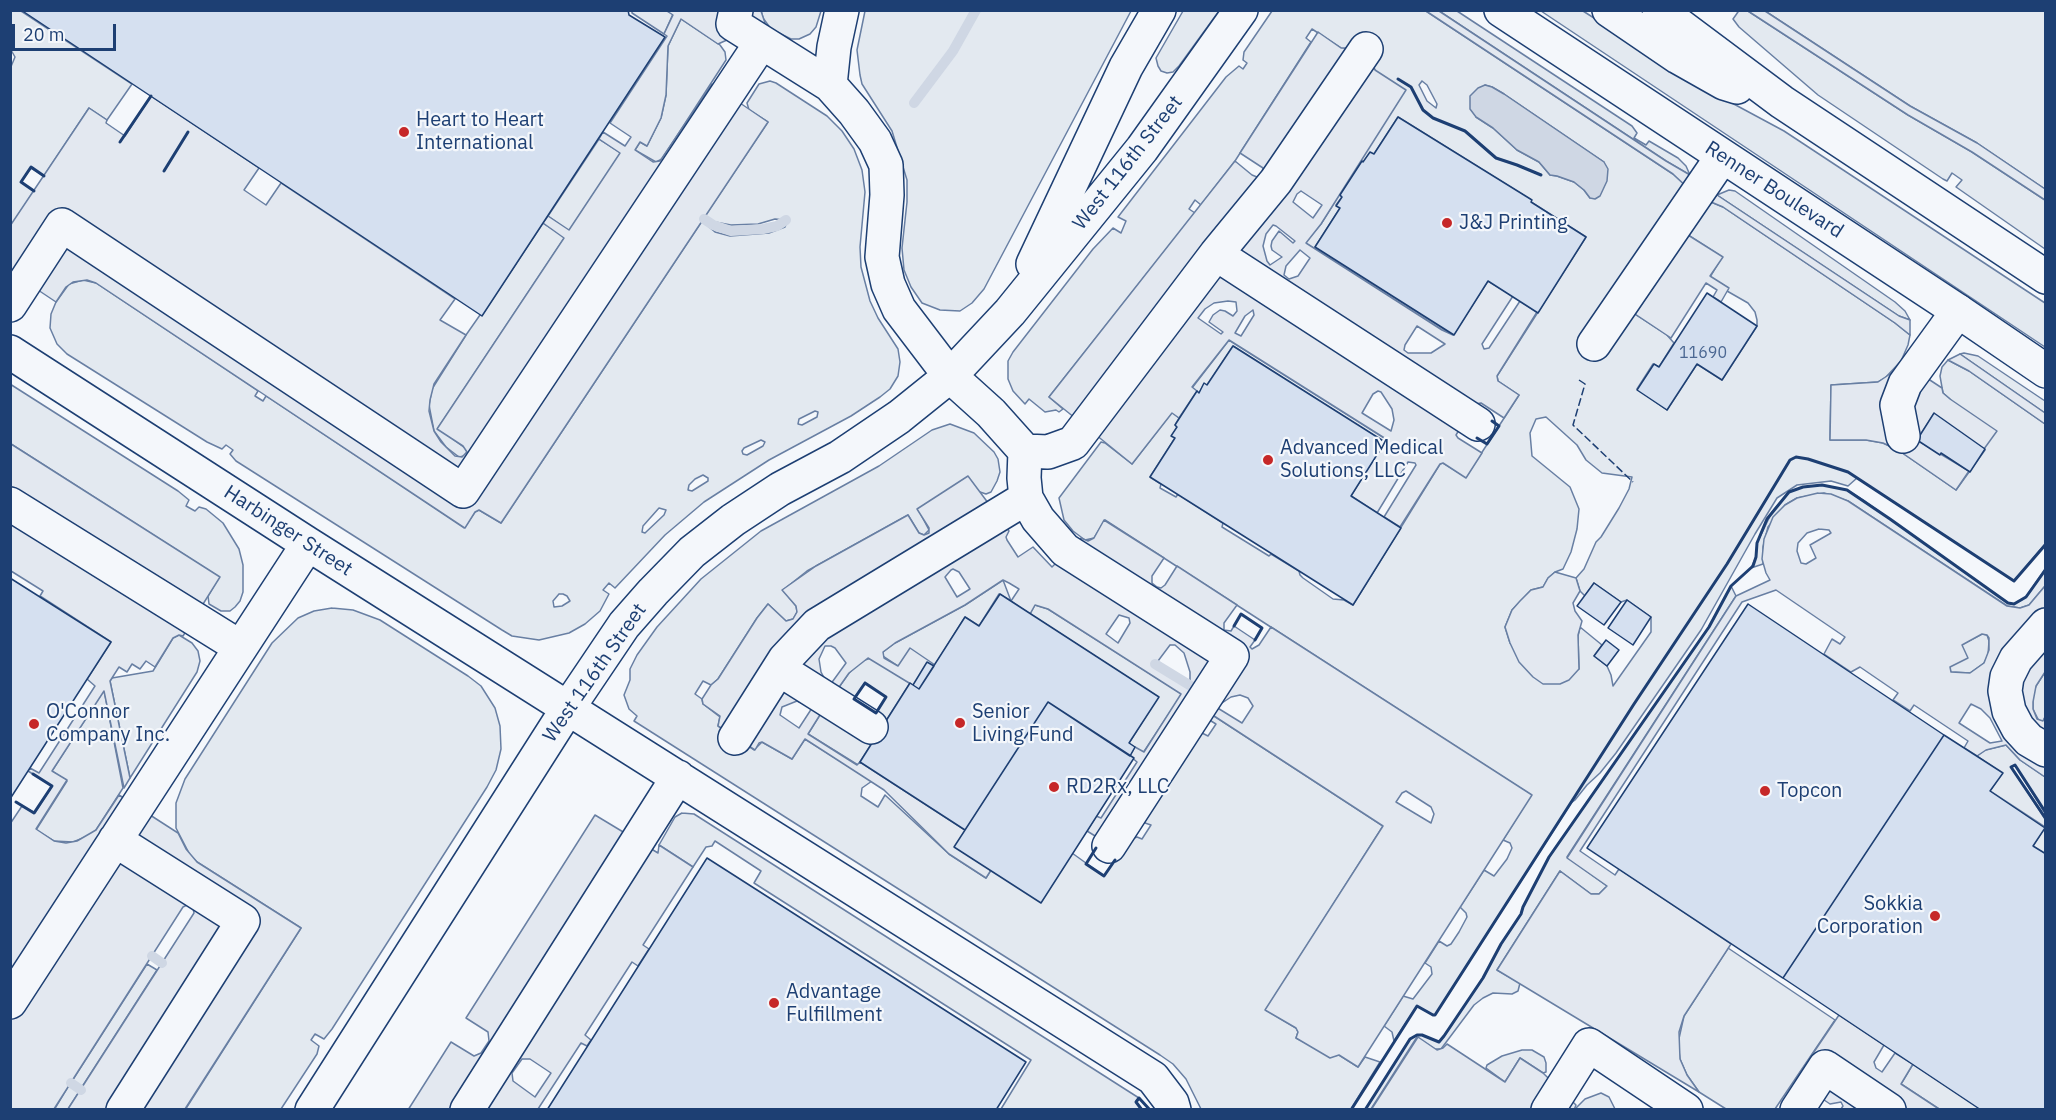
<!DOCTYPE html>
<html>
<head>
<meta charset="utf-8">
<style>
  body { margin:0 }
  #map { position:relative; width:2056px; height:1120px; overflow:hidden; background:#f4f7fb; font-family:"IBM Plex Sans",sans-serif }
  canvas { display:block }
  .frame { position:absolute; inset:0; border:12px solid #1d3f73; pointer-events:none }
  .scale { position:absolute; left:12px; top:24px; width:104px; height:27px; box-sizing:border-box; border:3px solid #1d3f73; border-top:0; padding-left:8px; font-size:18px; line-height:21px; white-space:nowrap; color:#1d3f73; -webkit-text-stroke:4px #f4f7fb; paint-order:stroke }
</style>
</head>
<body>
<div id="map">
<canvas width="2056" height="1120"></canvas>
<div class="frame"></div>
<div class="scale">20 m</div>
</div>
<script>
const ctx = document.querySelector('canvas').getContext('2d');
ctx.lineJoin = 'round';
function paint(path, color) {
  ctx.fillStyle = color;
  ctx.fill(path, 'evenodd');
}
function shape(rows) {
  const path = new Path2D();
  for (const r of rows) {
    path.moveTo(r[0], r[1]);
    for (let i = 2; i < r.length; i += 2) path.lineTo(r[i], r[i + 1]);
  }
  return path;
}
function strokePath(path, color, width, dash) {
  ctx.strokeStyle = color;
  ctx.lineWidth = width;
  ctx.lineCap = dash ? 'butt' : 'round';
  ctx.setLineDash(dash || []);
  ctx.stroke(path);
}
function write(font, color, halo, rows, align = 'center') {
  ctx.font = font + ' "IBM Plex Sans",sans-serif';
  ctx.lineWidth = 4.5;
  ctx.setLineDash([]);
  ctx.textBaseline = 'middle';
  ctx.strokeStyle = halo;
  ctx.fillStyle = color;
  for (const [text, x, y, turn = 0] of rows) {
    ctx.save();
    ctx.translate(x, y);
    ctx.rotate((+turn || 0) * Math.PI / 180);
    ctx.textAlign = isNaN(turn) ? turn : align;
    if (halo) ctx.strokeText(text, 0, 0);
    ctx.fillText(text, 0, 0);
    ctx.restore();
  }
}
const green = shape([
  [761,10,821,11,816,27,810,34,799,39,791,39,771,29,763,18,761,10],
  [11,11,21,11,132,84,107,120,89,108,44,176,31,168,21,182,34,191,11,226,10,69,15,57,11,50,11,11],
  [632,11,667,11,673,14,664,34,632,13,632,11],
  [865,11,1131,11,984,289,972,303,960,311,940,310,922,303,911,287,904,270,902,248,907,202,907,180,892,131,862,84,860,75,857,50,865,11],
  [1183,11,1219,11,1179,66,1173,72,1167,73,1161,71,1158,66,1156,58,1183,11],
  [1272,11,1426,11,1673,174,1688,188,1620,325,1635,314,1666,334,1674,343,1659,367,1653,364,1637,389,1667,410,1697,364,1722,380,1757,326,1757,320,1755,312,1748,303,1727,291,1728,288,1710,277,1722,257,1688,235,1711,202,1723,207,1895,323,1910,335,1908,345,1901,361,1885,378,1878,382,1831,385,1830,440,1866,440,1883,443,1898,450,1956,490,1985,450,1950,399,1943,393,1940,376,1942,367,1948,360,1969,371,2045,424,2045,544,2014,581,1857,478,1848,486,1831,481,1797,485,1777,498,1755,534,1701,630,1616,753,1600,773,1587,785,1575,800,1571,803,1435,1015,1433,1015,1417,1006,1394,1041,1392,1032,1384,1026,1403,996,1413,999,1432,974,1431,967,1425,963,1439,941,1447,946,1451,944,1459,932,1467,917,1466,913,1460,907,1484,870,1494,876,1507,859,1512,848,1510,843,1503,840,1531,795,1105,520,1094,538,1085,540,1073,531,1064,520,1059,498,1101,442,1105,443,1132,464,1172,412,1179,418,1175,425,1177,427,1172,436,1175,438,1150,477,1161,484,1160,488,1176,497,1178,494,1223,523,1222,527,1269,556,1271,554,1299,571,1300,575,1303,578,1333,599,1344,600,1353,605,1440,464,1443,463,1466,477,1519,395,1498,381,1497,376,1586,237,1531,202,1531,200,1398,117,1374,154,1363,162,1361,161,1375,70,1366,49,1341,48,1312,29,1306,38,1311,42,1235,161,1201,205,1195,200,1189,209,1195,213,1049,397,1063,409,1059,412,1056,410,1045,412,1029,399,1025,404,1013,391,1008,379,1008,361,1013,352,1093,249,1113,228,1121,233,1126,221,1118,217,1226,77,1239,66,1243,69,1247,63,1243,60,1244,52,1272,11],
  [1422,81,1427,85,1437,104,1436,108,1427,101,1419,85,1422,81],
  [1485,85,1492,87,1504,94,1604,162,1590,198,1584,190,1574,182,1557,176,1550,175,1539,162,1517,150,1493,128,1476,117,1485,85],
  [1546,417,1577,445,1586,460,1602,473,1632,477,1629,489,1619,508,1601,537,1596,542,1584,569,1576,578,1580,591,1585,596,1594,583,1621,602,1627,600,1651,617,1651,632,1613,686,1611,675,1607,666,1594,656,1602,645,1580,627,1578,636,1579,669,1510,643,1505,627,1512,610,1531,590,1543,587,1548,578,1555,572,1563,569,1571,552,1577,529,1579,509,1570,487,1532,456,1530,433,1536,419,1546,417],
  [1439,11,1457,11,1632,126,1637,133,1634,138,1646,145,1649,141,1678,158,1686,166,1690,175,1666,161,1439,11],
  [1541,11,1583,11,1704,88,1784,131,2045,303,2045,347,1541,11],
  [1736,11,1748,11,1908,115,1972,152,2045,200,2045,249,1956,187,1962,180,1952,173,1947,181,1943,179,1818,95,1739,27,1733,19,1738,12,1736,11],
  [1765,11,2045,11,2045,189,1977,143,1910,106,1765,11],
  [681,19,720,45,725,52,726,60,662,159,656,162,635,150,640,142,647,146,661,118,666,95,668,46,681,19],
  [770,81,776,83,827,116,842,131,854,149,862,170,865,192,860,247,861,267,870,301,878,318,898,349,900,362,898,376,890,389,880,397,851,416,769,460,704,502,665,535,615,588,609,583,603,590,609,594,600,611,585,624,569,633,539,640,512,636,502,630,236,461,230,454,233,450,226,445,222,449,207,442,67,354,57,344,50,328,51,314,56,302,69,284,83,280,96,283,258,391,255,396,263,401,266,396,464,528,475,512,479,510,501,523,702,221,715,232,730,236,769,233,785,227,787,222,785,220,775,219,758,224,731,225,715,222,705,216,768,122,749,110,747,103,759,84,770,81],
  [815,411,818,412,817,417,802,425,798,424,799,419,815,411],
  [761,440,765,442,763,446,747,455,743,454,742,451,744,448,761,440],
  [703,475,708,478,708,481,692,491,688,490,689,485,695,479,703,475],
  [659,508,666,510,664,515,645,533,642,532,643,526,659,508],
  [559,594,563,594,567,596,570,601,562,606,554,607,553,601,559,594],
  [599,139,621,153,569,231,548,216,599,139],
  [1729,190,1735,191,1895,302,1905,311,1910,320,1899,316,1717,195,1729,190],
  [1339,195,1342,197,1336,205,1340,208,1315,247,1452,334,1442,330,1305,243,1321,224,1339,195],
  [543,223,565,237,438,428,465,448,467,452,464,456,459,457,446,447,434,431,429,405,432,389,466,335,480,315,482,315,543,223],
  [1229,340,1386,439,1384,442,1233,346,1207,385,1204,384,1199,393,1192,388,1229,340],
  [1964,353,1978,356,2045,401,2045,413,1960,354,1964,353],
  [10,384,178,491,189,500,186,506,195,511,199,507,206,509,223,523,239,549,243,565,243,592,240,601,235,607,230,611,221,611,209,604,208,596,219,577,11,444,10,384],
  [950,424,974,433,994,452,998,459,1000,472,997,481,991,492,986,494,980,492,918,509,929,530,924,535,919,533,908,515,807,571,783,590,796,606,797,612,793,619,786,621,768,604,757,618,718,679,711,685,703,681,695,694,702,699,703,704,720,717,718,726,754,750,762,742,792,759,805,739,872,781,862,788,861,796,878,807,885,795,949,854,986,878,991,870,1072,853,1104,876,1129,840,1137,837,1142,839,1151,825,1145,823,1145,816,1196,736,1202,733,1208,736,1216,724,1211,721,1211,714,1383,826,1266,1010,1296,1028,1298,1032,1296,1038,1332,1056,1339,1055,1358,1067,1365,1057,1380,1062,1351,1109,1201,1109,1186,1079,1173,1064,1160,1055,634,721,637,716,629,709,624,695,630,680,630,669,637,655,657,627,701,579,761,531,879,466,932,430,950,424],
  [1822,485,1847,490,1866,502,2008,603,2014,604,2026,597,2045,569,2045,586,2029,605,2020,608,2007,606,1848,501,1824,493,1797,498,1785,505,1768,527,1763,547,1763,564,1751,568,1756,557,1757,543,1772,512,1789,492,1803,487,1822,485],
  [1003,580,1011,601,999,594,979,626,965,617,935,665,898,666,883,656,883,652,895,643,965,605,1003,580],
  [1731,586,1736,596,1567,857,1607,886,1599,894,1591,894,1560,871,1497,970,1520,983,1518,991,1512,994,1493,993,1483,998,1474,1005,1441,1049,1435,1049,1417,1037,1371,1109,1365,1110,1410,1039,1417,1035,1422,1035,1439,1042,1444,1036,1483,978,1501,944,1521,914,1523,907,1549,857,1709,627,1731,586],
  [1035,605,1048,609,1182,694,1143,753,1129,743,1158,697,1030,614,1035,605],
  [332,608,353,610,380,620,468,676,481,686,495,708,500,726,501,749,496,770,487,787,332,1029,324,1039,315,1034,311,1040,319,1046,317,1054,281,1109,185,1110,301,928,197,862,190,855,176,828,176,803,185,779,272,643,298,618,314,611,332,608],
  [1982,634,1987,635,1989,641,1988,655,1984,663,1970,673,1951,672,1949,668,1961,645,1982,634],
  [179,635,192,643,198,651,200,661,197,672,130,778,110,681,112,678,153,671,173,638,179,635],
  [871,658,910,683,858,765,808,734,823,710,875,714,886,697,865,683,853,700,837,690,849,673,862,661,871,658],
  [2045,672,2045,717,2043,721,2039,721,2033,709,2033,694,2036,686,2045,672],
  [104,690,123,788,96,830,88,836,73,842,54,841,36,830,67,781,52,771,104,690],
  [2006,745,2020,760,2045,777,2045,813,2015,765,2011,767,2045,819,2045,854,2033,846,2045,827,1990,791,2002,773,1977,756,1985,750,2006,745],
  [682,813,694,814,1128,1091,1139,1098,1136,1102,1142,1109,1001,1109,1031,1060,754,883,761,871,715,841,712,846,706,847,693,867,659,845,675,817,682,813],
  [1728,948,1835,1020,1775,1109,1726,1109,1699,1092,1687,1075,1680,1059,1678,1043,1684,1016,1728,948],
  [147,964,157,970,82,1087,72,1081,147,964],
  [1522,1050,1532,1050,1544,1057,1546,1063,1546,1072,1543,1073,1520,1058,1505,1082,1486,1068,1487,1065,1502,1056,1522,1050],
  [1913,1064,1981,1109,1939,1109,1901,1084,1913,1064],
  [69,1085,79,1092,68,1109,54,1110,69,1085],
  [1601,1093,1609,1097,1615,1109,1574,1110,1585,1099,1601,1093]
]);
paint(green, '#e3e9f0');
strokePath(green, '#687fa3', 1.5);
const parking = shape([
  [667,11,761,11,765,23,718,44,681,19,668,46,666,95,661,118,647,146,640,142,635,150,653,162,660,161,712,84,768,122,501,523,479,510,475,512,465,528,96,283,87,280,73,282,66,287,56,302,11,272,10,226,89,108,107,120,106,123,125,136,151,96,259,168,244,190,266,205,281,183,455,299,440,320,466,335,434,384,430,400,429,411,434,431,441,442,455,456,462,457,467,452,463,446,437,429,564,238,543,223,548,216,569,230,620,153,599,139,603,132,625,146,631,137,610,123,667,36,664,34,673,15,667,11],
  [1426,11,1439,11,1666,161,1690,175,1688,188,1673,174,1426,11],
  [1748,11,1765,11,1910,106,1977,143,2045,189,2045,200,1972,152,1908,115,1748,11],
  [1318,32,1341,48,1366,49,1375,70,1406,90,1321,224,1306,243,1442,330,1453,335,1488,281,1513,296,1482,344,1484,349,1489,348,1520,301,1537,312,1497,376,1498,381,1519,395,1504,418,1481,403,1475,404,1456,435,1458,438,1482,453,1466,478,1443,463,1440,464,1400,527,1384,517,1416,465,1415,463,1408,462,1377,513,1351,496,1386,439,1229,340,1192,387,1197,391,1179,418,1172,413,1132,464,1049,397,1235,161,1252,175,1257,177,1262,173,1263,168,1240,153,1318,32],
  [1301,191,1322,205,1313,218,1293,202,1297,194,1301,191],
  [1273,225,1276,226,1295,241,1293,243,1279,231,1272,241,1271,246,1272,250,1282,257,1270,265,1267,261,1263,246,1266,234,1273,225],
  [1300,250,1310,258,1298,276,1289,279,1284,275,1286,266,1300,250],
  [1228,301,1236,302,1237,311,1233,316,1225,311,1220,310,1213,315,1209,322,1223,332,1221,334,1198,318,1205,309,1214,303,1228,301],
  [1253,310,1254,315,1241,336,1235,333,1245,316,1253,310],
  [1417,326,1445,344,1431,353,1408,353,1404,350,1405,345,1417,326],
  [1378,391,1381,392,1392,409,1394,420,1391,431,1362,413,1373,394,1378,391],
  [1717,195,1899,316,1910,320,1910,335,1895,323,1723,207,1711,202,1717,195],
  [1688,235,1723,257,1710,276,1729,288,1721,302,1713,297,1717,290,1706,283,1671,338,1635,314,1688,235],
  [1960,354,2045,413,2045,424,1969,371,1948,360,1960,354],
  [1901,361,1942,388,1943,393,1950,399,1997,431,1984,449,1934,414,1917,440,1969,471,1956,490,1898,450,1883,443,1866,440,1830,440,1831,385,1878,382,1890,374,1901,361],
  [11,444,220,577,183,636,179,635,173,638,155,667,146,661,140,669,132,664,127,672,119,667,112,678,110,681,130,778,124,788,104,691,52,771,67,780,36,829,54,841,66,843,77,841,96,830,119,795,178,833,186,849,197,862,301,928,185,1109,68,1109,194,913,193,908,187,905,183,907,54,1109,11,1109,10,824,22,806,35,813,52,786,28,771,30,768,39,773,95,686,87,679,111,642,40,596,43,591,11,571,11,444],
  [968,476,1009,531,1006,537,1007,540,1018,557,1033,547,1052,567,1081,538,1088,541,1094,538,1104,520,1164,558,1152,576,1152,583,1157,587,1161,588,1165,585,1177,566,1237,605,1224,623,1224,630,1231,631,1234,626,1255,640,1250,647,1252,649,1259,645,1271,627,1532,795,1358,1067,1339,1055,1330,1058,1296,1038,1298,1032,1296,1028,1265,1010,1383,826,1211,714,1100,839,1087,831,1096,816,1101,818,1137,762,1130,756,1135,747,1144,752,1181,694,1048,609,1035,605,1030,614,1011,601,1019,589,1009,583,1003,580,965,605,895,643,883,652,884,658,898,666,910,648,935,665,919,689,868,658,849,673,837,690,830,685,846,663,835,648,831,646,825,646,819,659,821,672,827,683,823,710,808,734,857,765,860,762,965,830,991,870,986,878,949,854,884,790,805,739,792,759,762,742,759,743,755,750,718,726,720,716,703,704,702,699,711,685,718,679,757,618,768,604,786,621,793,619,797,612,796,606,782,590,816,566,908,515,919,533,924,535,929,533,929,528,917,509,968,476],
  [951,570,953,569,959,572,970,589,957,597,945,577,951,570],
  [1119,615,1129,618,1130,623,1118,643,1106,634,1119,615],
  [1170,645,1175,645,1184,653,1190,672,1190,687,1155,665,1170,645],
  [1240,695,1248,698,1253,706,1242,723,1216,707,1231,697,1240,695],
  [797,701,812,708,799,728,780,715,782,707,797,701],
  [1406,791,1431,807,1434,814,1431,823,1396,802,1402,793,1406,791],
  [1818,493,1831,494,1848,501,2007,606,2020,608,2029,605,2045,586,2045,672,2036,686,2033,702,2033,709,2037,719,2043,721,2045,717,2045,777,2020,760,2006,745,1986,750,1977,756,1964,748,1968,741,1914,705,1910,711,1893,700,1898,693,1860,667,1851,672,1824,654,1832,639,1840,644,1845,637,1776,590,1742,602,1580,851,1615,875,1619,869,1731,944,1684,1016,1679,1032,1680,1059,1687,1075,1699,1092,1497,970,1560,871,1591,894,1599,894,1607,886,1567,858,1736,596,1770,580,1766,573,1762,559,1764,539,1773,517,1785,505,1797,498,1818,493],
  [1819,529,1829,530,1831,533,1810,545,1816,558,1806,564,1801,563,1797,551,1798,543,1807,533,1819,529],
  [1982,634,1987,635,1989,638,1989,650,1984,663,1970,673,1951,672,1950,667,1968,658,1962,645,1982,634],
  [1971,704,1981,709,1990,718,2002,741,1990,743,1959,723,1971,704],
  [1555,572,1576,578,1580,591,1573,603,1575,611,1582,621,1578,635,1579,669,1569,680,1560,684,1543,684,1533,677,1519,662,1510,643,1505,627,1512,610,1520,601,1531,590,1543,587,1548,578,1555,572],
  [595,815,658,853,659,845,693,867,643,945,649,949,638,966,632,962,585,1035,591,1040,587,1046,581,1043,538,1109,408,1110,451,1042,474,1056,481,1053,489,1041,488,1032,466,1018,595,815],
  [522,1059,530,1059,551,1073,535,1097,513,1081,512,1073,522,1059],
  [1839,1015,1884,1045,1874,1062,1876,1068,1882,1072,1895,1053,1913,1064,1901,1084,1939,1109,1841,1109,1843,1106,1841,1102,1830,1104,1795,1080,1839,1015],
  [1418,1037,1437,1050,1443,1048,1447,1044,1505,1082,1520,1058,1543,1073,1576,1105,1574,1110,1371,1110,1418,1037]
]);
paint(parking, '#e3e8f0');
strokePath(parking, '#687fa3', 1.5);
const water = shape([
  [1485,85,1492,87,1504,94,1604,162,1608,169,1607,181,1600,196,1595,199,1590,198,1584,190,1574,182,1557,176,1550,175,1539,162,1517,150,1493,128,1476,117,1470,109,1470,96,1478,88,1485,85]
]);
paint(water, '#cfd7e4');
strokePath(water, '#687fa3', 1.5);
strokePath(shape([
  [914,103,953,51,976,10],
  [704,219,713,225,731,231,763,229,777,226,786,220],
  [1155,664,1191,686],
  [152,956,162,963],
  [71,1083,81,1090]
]), '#cfd7e4', 10);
const building = shape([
  [21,10,628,10,629,15,665,37,482,316,21,10],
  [1398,117,1532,200,1531,202,1586,237,1538,313,1488,281,1454,335,1315,247,1340,208,1336,206,1342,197,1340,195,1362,161,1363,162,1370,152,1374,154,1398,117],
  [1707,293,1757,326,1722,380,1697,364,1667,410,1637,390,1654,364,1659,367,1707,293],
  [1233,346,1385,442,1351,496,1401,528,1353,605,1150,477,1175,438,1171,436,1177,427,1175,425,1197,391,1199,393,1204,383,1207,385,1233,346],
  [1934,413,1985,449,1970,472,1941,453,1940,455,1917,440,1934,413],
  [10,578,111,642,10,799,10,578],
  [1594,583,1621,602,1604,625,1577,606,1594,583],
  [1000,594,1159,697,1129,743,1135,747,1130,756,1048,702,965,830,860,762,910,683,919,689,965,617,979,626,1000,594],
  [1627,600,1651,617,1633,645,1608,628,1627,600],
  [1748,604,1944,735,1783,978,1587,848,1748,604],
  [1606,640,1619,650,1607,666,1594,656,1606,640],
  [927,662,934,666,919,689,913,685,927,662],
  [1048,702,1134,758,1041,903,954,847,1048,702],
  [1944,735,2003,773,1990,791,2045,828,2033,846,2046,854,2046,1110,1981,1110,1783,978,1944,735],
  [707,858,1026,1062,996,1110,547,1110,707,858]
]);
paint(building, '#d5e0f0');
strokePath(building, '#1d3f73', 1.5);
const minor = shape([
  [736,10,733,24,830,85,854,112,875,141,886,165,887,195,882,257,888,284,899,309,950,376,991,413,1025,451,1024,478,1026,498,1038,519,1065,550,1232,656,1109,846],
  [830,85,834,47,842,10],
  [1216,254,1478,424],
  [1033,264,1126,67,1159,10],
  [10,305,62,225,463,491,761,43],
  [1594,344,1722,157],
  [10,352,308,544,1153,1078,1172,1103,1174,1110],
  [1903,436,1897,405,1905,384,1958,311],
  [1025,451,1048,452,1073,443,1216,254,1276,181,1366,49],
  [10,504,240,647],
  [2046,625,2016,659,2007,677,2005,691,2009,711,2018,728,2029,740,2046,750],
  [779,669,871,727],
  [735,738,785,659,817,625,1026,498],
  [115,840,243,921,123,1110],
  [10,1002,308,544],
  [312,1110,568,708,624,625,653,592,692,552,733,520,780,489,840,457,899,417,950,376,1010,312,1142,149,1241,10],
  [467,1110,678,777],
  [1548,1110,1589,1045,1686,1110],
  [1797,1110,1825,1067,1889,1110]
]);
const major = shape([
  [1501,10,1958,311,2046,371],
  [1609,10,1678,57,1724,83,1737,87],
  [1659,10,1782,102,2046,277]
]);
strokePath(minor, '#1d3f73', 36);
strokePath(major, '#1d3f73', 36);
strokePath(minor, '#f4f7fb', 33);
strokePath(major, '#f4f7fb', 33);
strokePath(shape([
  [1579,380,1585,384,1573,425,1633,482]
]), '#1d3f73', 1.5, [8, 3]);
strokePath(shape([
  [1398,79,1411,87,1423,110,1433,118,1465,131,1496,158,1517,165,1541,175],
  [120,142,151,96],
  [164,171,188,132],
  [34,191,21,182,31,167,44,176],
  [1477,438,1487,444,1499,426,1492,421],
  [1234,626,1241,614,1262,628,1255,640],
  [865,683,886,697,876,713,854,699,865,683],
  [16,802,34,813,52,786,33,774],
  [2046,813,2015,765,2011,767,2046,819],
  [1096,848,1086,864,1104,876,1115,860],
  [1142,1110,1136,1102,1139,1098,1150,1110],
  [1351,1110,1417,1006,1433,1015,1435,1015,1634,704,1727,564,1790,460,1796,457,1808,459,1848,472,2014,581,2046,544],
  [1365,1110,1410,1039,1417,1035,1422,1035,1439,1042,1444,1036,1483,978,1501,944,1521,914,1523,907,1549,857,1709,627,1731,586,1753,566,1756,557,1757,543,1767,519,1789,492,1803,487,1822,485,1847,490,1890,519,2008,603,2014,604,2026,597,2046,569]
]), '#1d3f73', 3);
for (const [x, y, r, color] of [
  [404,132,6,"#c62828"],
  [1447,223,6,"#c62828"],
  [1268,460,6,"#c62828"],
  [960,723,6,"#c62828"],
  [34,724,6,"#c62828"],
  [1054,787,6,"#c62828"],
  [1765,791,6,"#c62828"],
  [1935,916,6,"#c62828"],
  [774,1003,6,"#c62828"]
]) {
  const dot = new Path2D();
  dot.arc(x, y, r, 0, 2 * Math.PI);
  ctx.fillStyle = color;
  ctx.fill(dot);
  strokePath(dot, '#f4f7fb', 2);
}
write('16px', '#4b6792', null, [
  ["11690",1703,353]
]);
write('20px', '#1d3f73', '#f4f7fb', [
  ["Heart to Heart",416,120],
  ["International",416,143],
  ["J&J Printing",1459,223],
  ["Advanced Medical",1280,448],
  ["Solutions, LLC",1280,471],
  ["O'Connor",46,712],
  ["Company Inc.",46,735],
  ["Senior",972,712],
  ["Living Fund",972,735],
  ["RD2Rx, LLC",1066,787],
  ["Topcon",1777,791],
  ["Sokkia",1923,904,"right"],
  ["Corporation",1923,927,"right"],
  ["Advantage",786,992],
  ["Fulfillment",786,1015]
], 'left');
write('20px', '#1d3f73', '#f4f7fb', [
  ["West 116th Street",1128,163,-52],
  ["Renner Boulevard",1774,190,33],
  ["Harbinger Street",288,531,33],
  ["West 116th Street",595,673,-55]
]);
</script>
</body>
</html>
